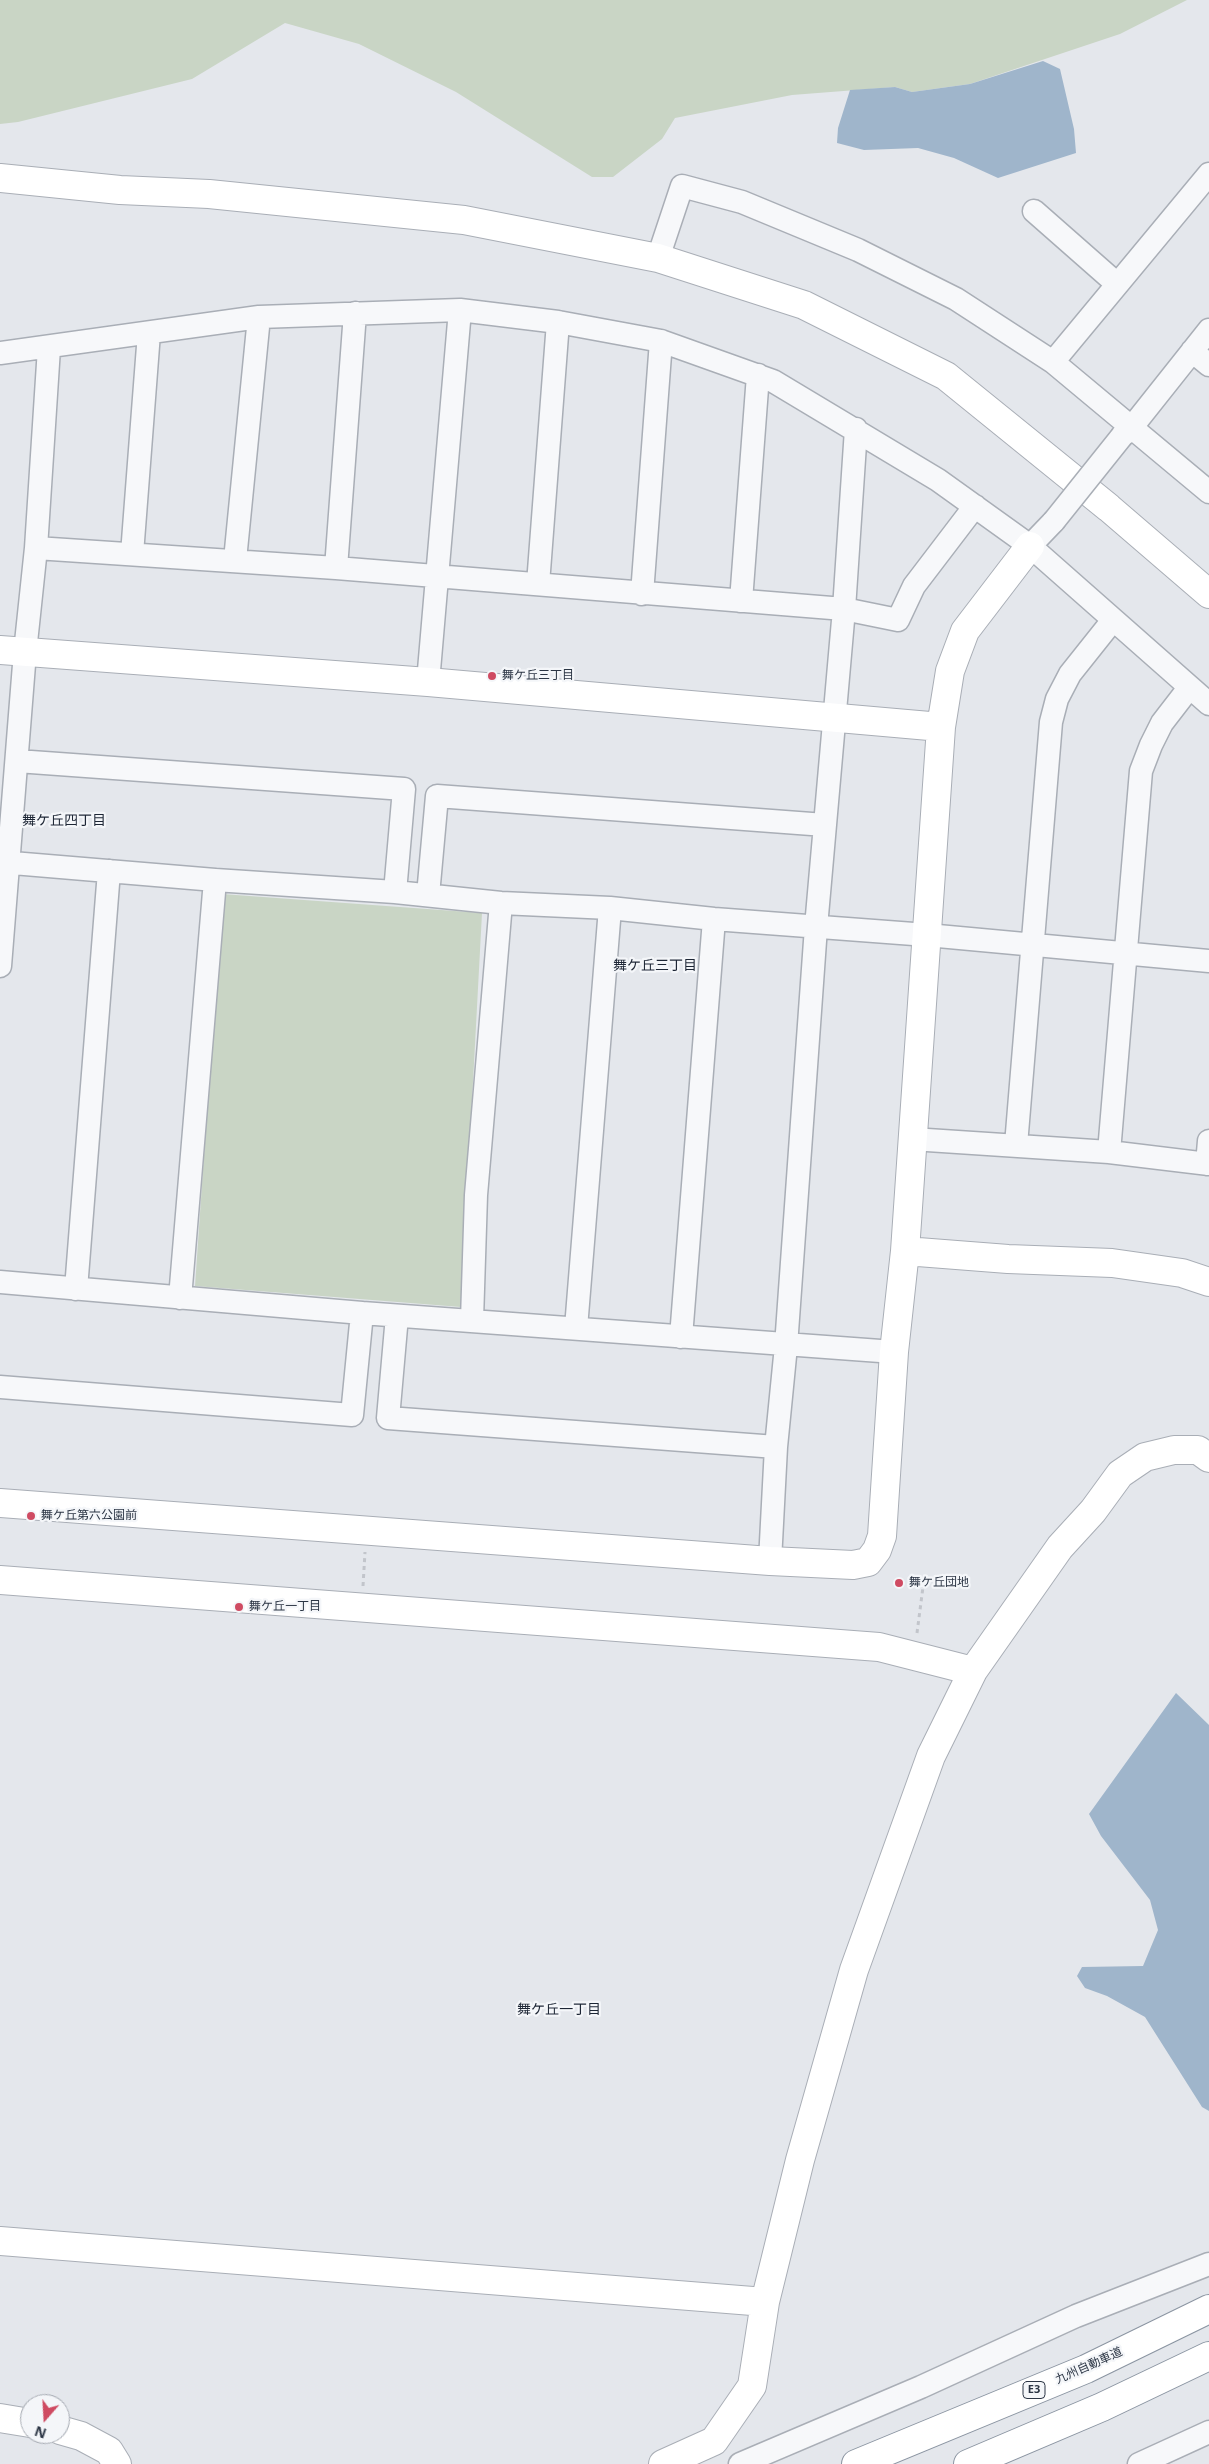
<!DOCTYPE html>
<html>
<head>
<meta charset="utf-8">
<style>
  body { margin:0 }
  #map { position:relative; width:1209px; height:2464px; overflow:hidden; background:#e4e7ec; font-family:"Open Sans",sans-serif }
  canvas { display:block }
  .north { position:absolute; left:20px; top:2394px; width:50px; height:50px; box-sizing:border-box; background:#f4f6f9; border:1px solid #a4a9b1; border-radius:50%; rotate:199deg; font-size:14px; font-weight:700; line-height:20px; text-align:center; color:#2b3544 }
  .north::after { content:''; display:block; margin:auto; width:18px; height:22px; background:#cf4b62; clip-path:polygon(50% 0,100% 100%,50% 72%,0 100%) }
</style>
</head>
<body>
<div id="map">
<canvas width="1209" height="2464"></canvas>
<div class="north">N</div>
</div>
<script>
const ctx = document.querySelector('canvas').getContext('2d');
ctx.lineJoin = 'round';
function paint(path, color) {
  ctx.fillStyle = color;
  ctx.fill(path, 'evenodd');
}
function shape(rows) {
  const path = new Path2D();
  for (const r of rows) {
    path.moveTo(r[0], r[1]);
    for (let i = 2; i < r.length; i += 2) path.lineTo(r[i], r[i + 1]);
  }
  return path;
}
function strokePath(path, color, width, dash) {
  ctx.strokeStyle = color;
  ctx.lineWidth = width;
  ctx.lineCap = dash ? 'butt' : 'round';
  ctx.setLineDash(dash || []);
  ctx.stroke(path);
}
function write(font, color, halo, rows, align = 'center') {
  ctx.font = font + ' "Open Sans","Noto Sans JP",sans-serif';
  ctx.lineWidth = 4.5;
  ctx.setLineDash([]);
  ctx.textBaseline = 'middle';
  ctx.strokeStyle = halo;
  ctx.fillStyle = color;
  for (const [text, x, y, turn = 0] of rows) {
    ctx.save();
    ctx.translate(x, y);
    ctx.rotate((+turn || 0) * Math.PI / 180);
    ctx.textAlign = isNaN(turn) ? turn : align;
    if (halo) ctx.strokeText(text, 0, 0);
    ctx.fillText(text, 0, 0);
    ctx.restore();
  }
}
paint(shape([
  [0,0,1187,0,1120,34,970,84,912,92,895,87,792,95,675,118,662,139,613,177,592,177,456,92,359,44,285,23,192,79,18,122,0,124],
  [222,894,482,913,461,1307,195,1286]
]), '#c9d5c5');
paint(shape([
  [1043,61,1060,69,1074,129,1076,153,998,178,954,158,918,148,864,150,837,143,838,128,850,90,895,87,912,92,970,84],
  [1176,1693,1209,1725,1209,2111,1202,2107,1145,2017,1107,1996,1085,1988,1077,1976,1082,1967,1143,1966,1158,1930,1150,1900,1101,1836,1089,1814]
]), '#9fb5cb');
const street = shape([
  [1034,211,1117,284],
  [658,258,682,186,742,202,858,250,956,299,1053,362,1209,492],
  [1192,351,1209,365],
  [0,353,259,317,460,310,558,322,661,341,773,381,938,480,1030,546,1209,704],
  [1053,362,1209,174],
  [1122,436,1132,427,1209,330],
  [1030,546,1054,521],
  [36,548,336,568,844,609,898,620,914,586,975,506],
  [132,554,149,333],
  [235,560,259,317],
  [336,568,355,313],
  [538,584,558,322],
  [642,594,661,341],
  [741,601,758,375],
  [428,682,460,310],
  [17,761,404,789,395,892],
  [0,862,215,880,395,892,501,903,610,908,714,919,927,935,1209,961],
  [428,895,437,796,825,825],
  [0,966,25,652,36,548,49,348],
  [912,1139,1109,1152,1209,1164],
  [1016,1145,1051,722,1057,699,1070,674,1113,620],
  [1109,1152,1141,771,1151,745,1162,723,1189,688],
  [1207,1164,1209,1141],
  [0,1282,362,1313,894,1352],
  [76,1289,109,871],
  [180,1298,215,880],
  [397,1316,388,1418,776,1447],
  [472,1320,476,1195,501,903],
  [576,1328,610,908],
  [681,1337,714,919],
  [0,1387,352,1415,362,1313],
  [770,1561,776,1447,786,1346,816,927,844,609,856,429],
  [740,2464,921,2387,1076,2316,1209,2264],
  [1139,2464,1209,2432]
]);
const secondary = shape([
  [0,178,120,190,209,194,464,220,658,258,804,305,946,376,1109,508,1209,594],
  [0,650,428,682,941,727],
  [905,1251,1008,1259,1112,1263,1182,1273,1209,1282],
  [0,1503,770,1561,853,1565,868,1562,877,1550,882,1536,894,1352,905,1251,941,727,950,671,965,631,1030,546],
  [0,1580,879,1647,973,1671],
  [0,2241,765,2302],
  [0,2418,30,2423],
  [60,2430,81,2436,109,2451,117,2464],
  [663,2464,714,2441,752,2386,765,2302,800,2160,854,1970,931,1756,973,1671,1060,1547,1093,1511,1120,1474,1145,1457,1174,1450,1198,1450,1209,1458]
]);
const highway = shape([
  [856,2464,1086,2369,1209,2309],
  [968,2464,1102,2407,1209,2356]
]);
strokePath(street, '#a9aeb6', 25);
strokePath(secondary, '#a9aeb6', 30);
strokePath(highway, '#8b95a2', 30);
strokePath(shape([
  [363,1586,365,1552],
  [917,1633,923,1587]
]), '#c2c5cb', 3, [4, 4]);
strokePath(street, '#f7f8fa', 22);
strokePath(secondary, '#fff', 28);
strokePath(highway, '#fff', 28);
const streetBridge = shape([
  [1054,521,1122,436]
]);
strokePath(streetBridge, '#a9aeb6', 25, []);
strokePath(streetBridge, '#f7f8fa', 22);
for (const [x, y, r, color] of [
  [492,676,5,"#cf4b62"],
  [31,1516,5,"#cf4b62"],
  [899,1583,5,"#cf4b62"],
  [239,1607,5,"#cf4b62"]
]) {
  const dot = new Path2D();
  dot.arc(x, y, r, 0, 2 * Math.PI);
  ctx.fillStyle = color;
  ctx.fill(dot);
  strokePath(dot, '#f4f6f9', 2);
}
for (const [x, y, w] of [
  [1034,2390,22]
]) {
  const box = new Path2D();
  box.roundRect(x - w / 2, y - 8.5, w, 17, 4);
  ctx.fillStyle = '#f4f6f9';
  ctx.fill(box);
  strokePath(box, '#2b3544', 1);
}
write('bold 11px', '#2b3544', null, [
  ["E3",1034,2390]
]);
write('12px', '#2b3544', '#f4f6f9', [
  ["舞ケ丘三丁目",502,676],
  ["舞ケ丘第六公園前",41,1516],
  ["舞ケ丘団地",909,1583],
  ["舞ケ丘一丁目",249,1607]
], 'left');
write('12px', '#2b3544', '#f4f6f9', [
  ["九州自動車道",1089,2366,-24]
]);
write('14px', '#1d2635', '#f4f6f9', [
  ["舞ケ丘四丁目",64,821],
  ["舞ケ丘三丁目",655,966],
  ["舞ケ丘一丁目",559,2010]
]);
</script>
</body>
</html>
